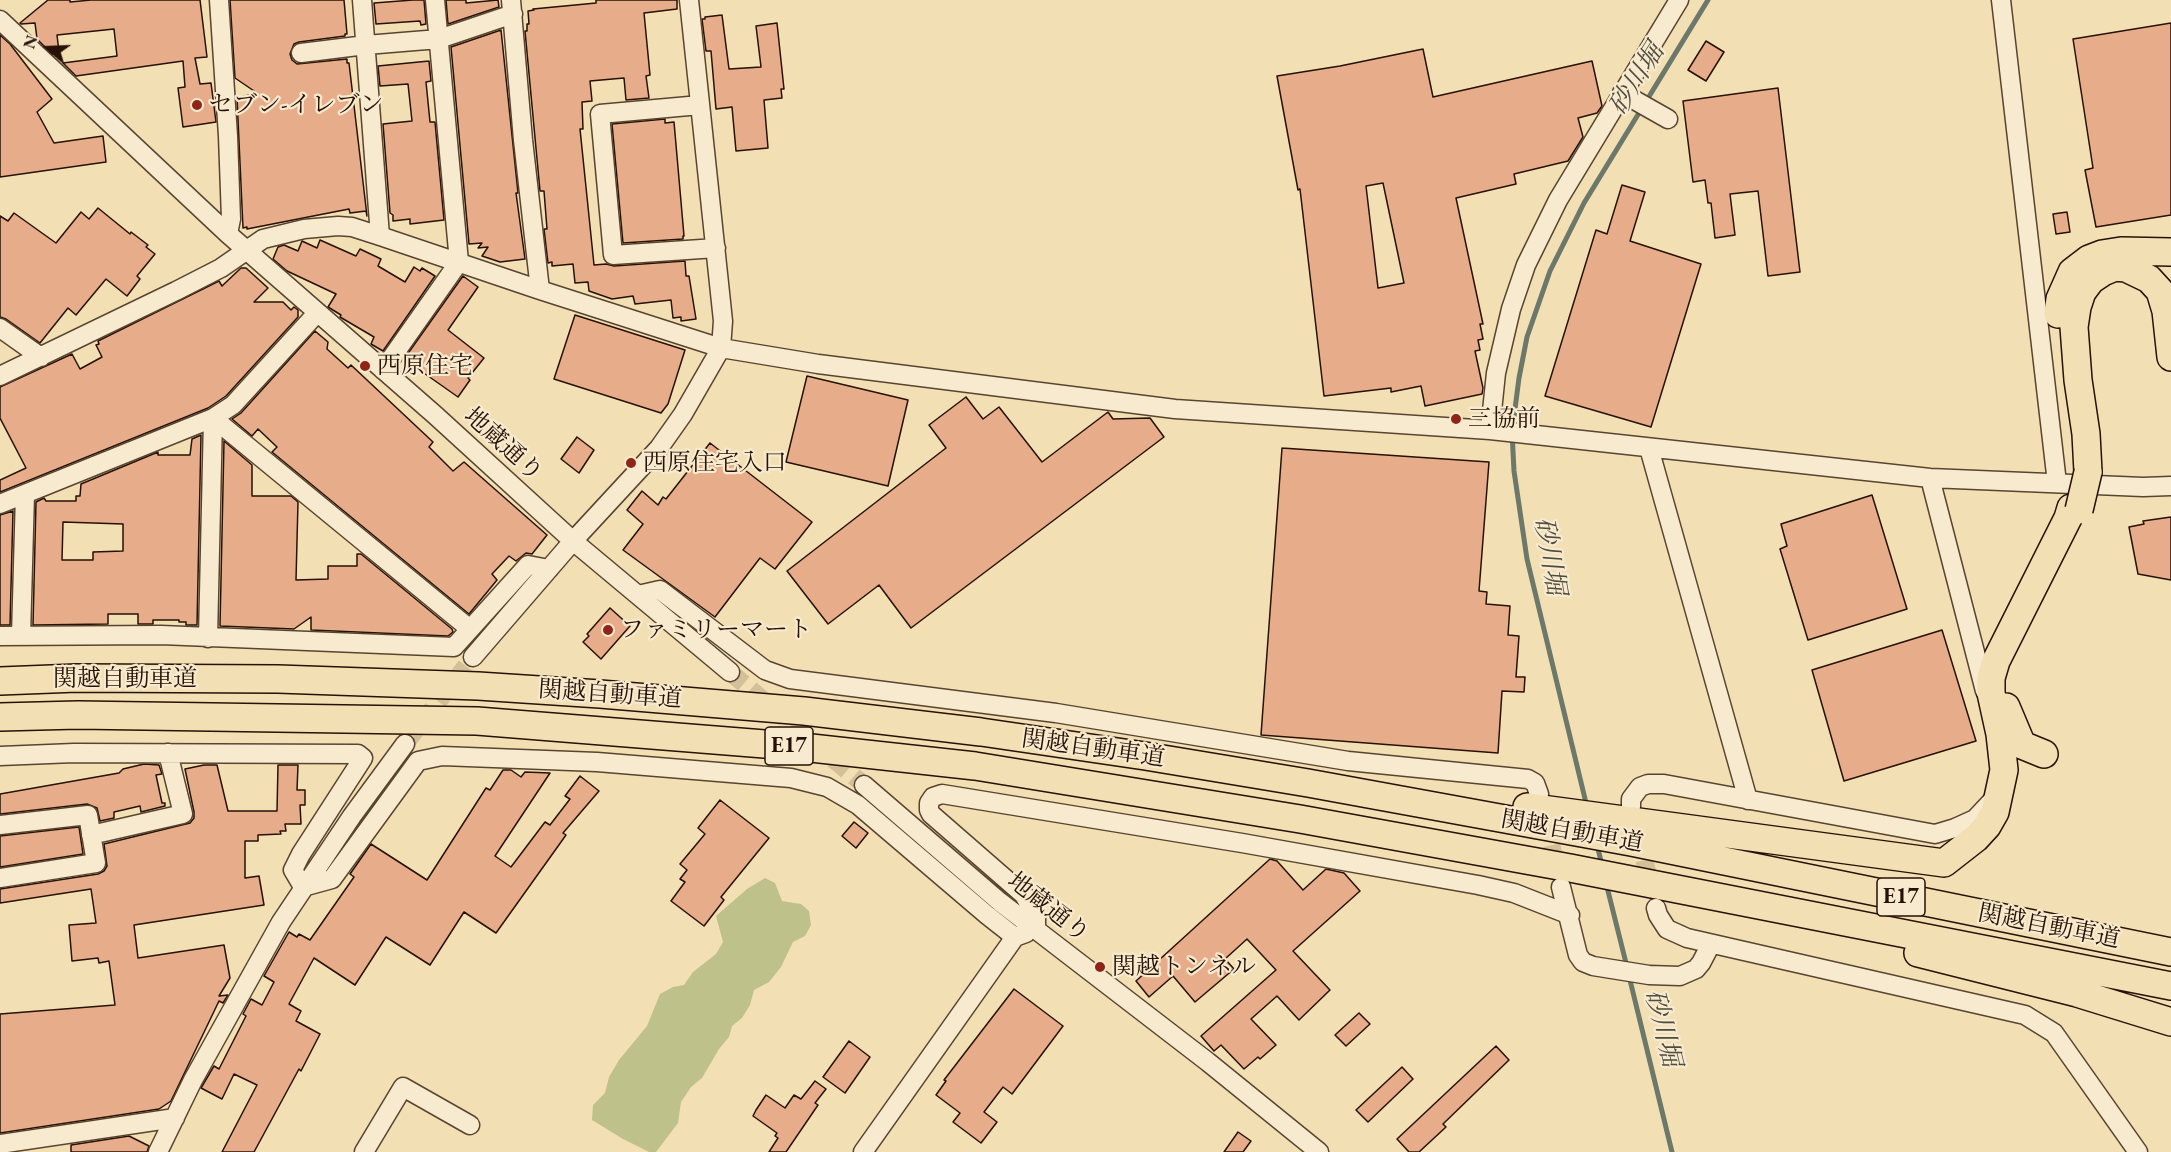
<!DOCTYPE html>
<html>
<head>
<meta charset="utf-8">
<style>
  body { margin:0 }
  #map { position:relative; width:2171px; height:1152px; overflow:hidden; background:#f2dfb3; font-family:"EB Garamond",serif }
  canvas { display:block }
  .north { position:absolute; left:18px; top:18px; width:60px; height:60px; -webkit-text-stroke:4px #f7eace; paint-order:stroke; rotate:289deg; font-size:16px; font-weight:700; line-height:24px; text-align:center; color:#261104 }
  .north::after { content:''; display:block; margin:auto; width:21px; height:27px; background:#261104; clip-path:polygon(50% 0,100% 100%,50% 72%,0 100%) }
</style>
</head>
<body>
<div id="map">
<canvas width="2171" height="1152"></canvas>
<div class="north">N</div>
</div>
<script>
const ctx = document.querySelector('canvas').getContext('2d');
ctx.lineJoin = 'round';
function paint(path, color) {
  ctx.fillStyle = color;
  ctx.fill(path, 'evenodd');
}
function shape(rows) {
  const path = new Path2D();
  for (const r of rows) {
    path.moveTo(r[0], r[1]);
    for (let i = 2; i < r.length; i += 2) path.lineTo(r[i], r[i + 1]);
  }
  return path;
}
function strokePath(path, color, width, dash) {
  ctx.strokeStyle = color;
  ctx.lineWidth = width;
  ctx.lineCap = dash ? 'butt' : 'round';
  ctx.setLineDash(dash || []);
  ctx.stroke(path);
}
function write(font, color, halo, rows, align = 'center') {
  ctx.font = font + ' "EB Garamond","Noto Serif JP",serif';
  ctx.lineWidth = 4.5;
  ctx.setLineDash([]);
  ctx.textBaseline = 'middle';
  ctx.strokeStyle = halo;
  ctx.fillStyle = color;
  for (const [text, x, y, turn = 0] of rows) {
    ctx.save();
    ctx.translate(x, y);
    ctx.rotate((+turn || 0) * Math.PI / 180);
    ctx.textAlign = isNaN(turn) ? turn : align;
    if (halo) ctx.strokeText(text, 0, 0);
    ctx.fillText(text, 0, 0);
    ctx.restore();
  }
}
paint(shape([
  [765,878,775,883,782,901,801,904,809,911,811,925,805,936,793,942,781,967,769,982,754,990,750,1005,742,1018,732,1026,729,1037,719,1049,702,1078,691,1087,681,1102,678,1123,656,1152,649,1152,623,1139,592,1120,593,1105,605,1093,609,1077,619,1060,647,1026,660,994,673,987,684,985,693,972,716,954,723,942,716,916,747,889]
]), '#bec18a');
strokePath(shape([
  [1587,807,1527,559,1514,471,1512,432,1519,378,1527,337,1550,271,1584,203,1708,0],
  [1597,845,1602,865],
  [1606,883,1627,967],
  [1629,976,1672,1152]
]), '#6c7869', 5);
const building = shape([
  [48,0,70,0,70,2,91,0,200,0,207,57,195,58,200,84,211,83,216,122,183,127,178,88,185,87,183,61,76,76,63,63,117,56,114,29,57,35,59,52,52,54,37,39,35,23,21,24,20,23,48,0],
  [230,0,344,0,347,34,345,34,345,36,299,42,294,44,290,54,292,60,297,64,347,59,347,63,349,63,367,216,366,211,350,213,349,209,247,229,247,227,243,228,237,98,257,93,235,78,230,0],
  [413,0,424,0,426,24,421,25,420,21,376,24,374,3,413,0],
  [446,0,466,0,466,3,498,0,499,7,448,24,446,0],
  [596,0,677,0,677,9,644,13,650,75,646,76,649,98,626,100,624,78,590,81,592,101,582,102,583,129,580,129,594,265,606,264,614,266,685,261,686,276,689,276,696,319,681,321,681,317,673,318,671,300,635,304,633,296,612,299,589,291,588,282,575,283,573,264,552,266,552,262,548,263,544,229,547,229,544,191,540,191,525,31,527,31,527,24,529,24,528,11,534,10,533,9,596,3,596,0],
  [722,15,729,69,761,67,756,26,777,23,784,89,781,89,782,98,764,100,768,148,736,151,732,107,716,109,711,51,706,51,702,19,705,19,705,17,722,15],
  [2171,23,2171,215,2096,227,2085,170,2093,168,2073,39,2171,23],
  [501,30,518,193,516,193,525,259,500,262,482,256,488,247,478,248,482,243,469,244,451,47,501,30],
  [0,35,10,44,52,99,37,112,54,143,103,136,106,162,0,177,0,35],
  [1706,41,1724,52,1706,81,1688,70,1706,41],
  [1423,49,1433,97,1592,61,1602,106,1597,113,1578,118,1583,137,1568,161,1514,174,1516,184,1456,198,1483,324,1480,324,1483,339,1478,340,1480,350,1475,351,1483,388,1482,394,1425,406,1421,386,1391,392,1391,388,1324,396,1300,189,1298,190,1277,76,1340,66,1423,49],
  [1383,183,1404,283,1378,288,1366,186,1383,183],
  [429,61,431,81,426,82,430,122,435,122,444,220,410,224,410,219,393,221,393,215,390,213,383,124,412,121,408,84,380,86,378,66,429,61],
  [1778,88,1800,272,1768,276,1758,191,1730,194,1735,235,1715,238,1711,203,1708,203,1705,180,1693,182,1683,101,1778,88],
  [665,119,665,123,674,122,684,236,683,236,683,239,623,243,612,124,665,119],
  [1622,185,1645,192,1630,241,1701,264,1651,427,1545,396,1596,230,1607,234,1622,185],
  [98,208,130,234,131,232,148,245,146,247,155,254,137,276,140,279,127,296,106,279,76,315,68,308,40,343,6,319,0,317,0,216,8,221,14,213,56,243,81,212,89,219,98,208],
  [2067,212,2070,232,2056,234,2053,214,2067,212],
  [320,240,356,256,360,249,381,259,378,266,405,282,414,267,420,271,422,268,435,276,383,351,371,344,374,337,340,317,341,315,328,307,336,294,287,271,273,259,278,247,284,245,298,251,302,241,317,248,320,240],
  [241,268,246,268,268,288,254,302,283,302,291,310,294,307,298,310,298,317,226,396,208,408,0,492,0,480,26,468,0,418,0,387,72,354,80,369,102,357,96,345,99,344,98,341,219,281,222,286,241,268],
  [463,276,478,287,448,330,484,358,468,378,470,380,458,397,404,359,463,276],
  [575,315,685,350,668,404,661,413,554,379,575,315],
  [315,331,328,342,327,349,348,368,351,365,433,442,429,447,453,471,464,462,547,535,532,554,526,553,516,561,509,556,492,574,497,580,469,614,272,452,277,447,258,429,252,436,232,419,241,413,315,331],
  [807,376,908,400,888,486,786,462,807,376],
  [966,397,983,419,999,407,1042,462,1108,412,1113,419,1150,418,1164,437,911,628,879,585,828,624,787,571,946,448,929,425,966,397],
  [201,435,197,625,186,625,186,622,179,622,179,620,153,620,153,624,138,624,138,614,108,614,108,624,33,625,36,502,44,498,46,501,76,501,76,496,80,496,81,484,158,452,158,455,190,455,192,439,201,435],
  [63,522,123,524,123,551,93,552,93,560,62,560,63,522],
  [577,437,594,450,579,473,561,459,577,437],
  [224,441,252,465,252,496,291,496,298,502,296,580,328,579,328,566,357,566,357,554,361,554,452,629,453,632,448,636,311,630,311,617,294,629,220,626,224,441],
  [710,443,812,522,775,569,760,558,715,617,623,550,643,524,627,510,642,491,658,505,663,497,666,499,710,443],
  [1282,448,1489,462,1479,591,1487,592,1486,604,1510,606,1508,635,1519,636,1516,677,1525,677,1524,692,1502,691,1498,753,1261,735,1282,448],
  [1872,495,1907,609,1808,640,1780,549,1787,546,1781,524,1872,495],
  [13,511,10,625,0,625,0,515,13,511],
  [2171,517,2171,580,2138,574,2129,527,2144,524,2143,521,2171,517],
  [610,608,630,626,601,659,583,642,589,636,587,634,610,608],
  [1942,630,1976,741,1844,781,1812,670,1942,630],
  [144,764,159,765,162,774,156,775,162,803,165,803,165,806,141,812,140,806,114,812,114,818,100,821,97,808,87,804,0,814,0,794,119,773,123,769,144,764],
  [204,765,217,765,228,811,277,811,278,765,298,765,297,790,305,790,305,805,300,805,301,824,285,824,286,831,280,831,281,834,258,835,258,841,245,841,245,878,259,876,264,905,134,925,138,958,224,945,230,978,219,996,228,995,223,1003,219,1001,171,1101,159,1109,0,1133,0,1014,115,1005,109,961,99,963,98,958,72,961,69,925,96,923,91,889,0,903,0,889,98,874,104,871,107,866,104,844,190,823,194,818,194,812,185,769,204,765],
  [503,770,511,770,521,777,525,772,550,773,495,856,511,867,545,822,550,825,570,799,565,796,580,776,599,791,563,833,566,835,496,933,464,912,430,965,386,937,355,985,314,958,289,1004,301,1011,296,1021,320,1034,301,1071,299,1069,254,1152,222,1152,257,1085,234,1074,222,1099,201,1088,214,1066,219,1069,246,1016,243,1014,251,999,262,1005,274,982,264,976,289,932,297,937,299,934,310,940,354,877,350,874,371,844,427,880,486,788,490,790,503,770],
  [720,800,769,838,721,897,724,900,704,926,671,901,685,882,680,879,687,870,680,864,705,834,698,828,720,800],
  [854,822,868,833,856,848,842,836,854,822],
  [79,827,83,854,0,867,0,836,79,827],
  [1270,859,1277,861,1303,890,1326,869,1344,873,1360,891,1293,951,1330,990,1299,1020,1277,996,1251,1019,1276,1045,1260,1059,1258,1057,1244,1069,1221,1045,1214,1051,1201,1036,1276,970,1247,939,1225,959,1234,969,1195,1002,1173,976,1149,997,1136,981,1270,859],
  [1014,989,1063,1026,1012,1094,1003,1087,984,1112,997,1122,981,1143,953,1122,960,1113,936,1095,946,1081,944,1080,1014,989],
  [1359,1013,1370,1024,1346,1046,1335,1035,1359,1013],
  [849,1041,870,1057,845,1093,823,1077,849,1041],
  [1496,1046,1509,1060,1443,1124,1446,1127,1419,1152,1409,1152,1397,1139,1496,1046],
  [1402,1067,1413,1079,1368,1122,1356,1110,1402,1067],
  [815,1081,826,1089,815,1103,818,1105,786,1152,769,1152,778,1138,775,1136,777,1133,753,1116,756,1110,766,1095,785,1108,794,1095,801,1099,815,1081],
  [1238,1132,1251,1141,1243,1152,1224,1152,1238,1132],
  [129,1136,149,1146,147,1152,71,1152,71,1145,129,1136]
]);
paint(building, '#e7ad8a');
strokePath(building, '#261104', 1.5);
strokePath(shape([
  [730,672,864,785],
  [405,744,473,657],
  [1545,819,1558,873],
  [1638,834,1652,892]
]), '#d3c099', 18, [18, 9]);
const minor = shape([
  [219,0,228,136,231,219,228,234],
  [362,0,380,236],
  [511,0,523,140,540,290],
  [2001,0,2057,483],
  [0,20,228,234,435,415,573,541,730,672],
  [301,53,366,45,439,39,513,14],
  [1622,93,1668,119],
  [700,105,600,114,613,255,716,248],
  [0,328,41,357],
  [383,370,459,262,435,0],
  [0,376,176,291,221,268,263,239,304,229,338,226,352,227,380,236,540,290,721,348,818,364,1175,409,1490,430,1930,478,2143,487,2171,486],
  [213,418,470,629],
  [1490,430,1496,373,1511,309,1526,265,1558,200,1679,0],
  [1649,448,1748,800],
  [1930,478,1985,691],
  [0,504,213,418,233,405,317,313],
  [638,595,660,590,765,670,790,679,1056,713,1348,761,1528,779,1535,783,1539,794],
  [0,636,161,635,454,647,528,565,549,569],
  [21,636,25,494],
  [208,638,213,418],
  [473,657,573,541,659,448,683,414,721,348,723,321,689,0],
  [0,756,74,753,358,754,363,758,301,854,293,870,303,887,332,879,418,761,442,756,597,762,791,778,827,787,858,805,987,915,1015,937],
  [864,785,1000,902,1208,1062,1319,1152],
  [1631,807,1631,799,1640,787,1648,784,1664,784,1935,834,1955,828,1975,819,1991,802],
  [0,825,88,815,96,863,0,878],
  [91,835,183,814,168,753],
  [1561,887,1578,955,1583,962,1593,966,1649,975,1680,976,1696,969,1701,963,1711,944],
  [1656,908,1658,915,1667,929,1687,938,2025,1015,2054,1033,2138,1152],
  [1036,930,1036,916,1024,895,931,814,929,810,929,803,933,797,942,794,1242,843,1478,885,1514,893,1570,915],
  [0,1144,175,1118],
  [158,1152,193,1080,281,922,352,816,405,744],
  [364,1152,403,1087,470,1125],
  [863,1152,1015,937,1026,933]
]);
const highway = shape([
  [2058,314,2060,299,2072,272,2089,259,2102,254,2121,251,2171,252],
  [2088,472,2086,434,2078,380,2074,327,2077,307,2082,292,2091,280,2103,272,2115,267,2126,268,2149,279,2160,291,2166,311,2171,357],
  [0,681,77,678,278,679,478,686,600,694,804,711,981,732,1145,756,1308,783,1631,842,2171,952],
  [2006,707,2022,745,2044,754],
  [0,717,78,715,477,721,802,747,975,766,1300,819,1570,868,2171,986],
  [1527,807,1944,863,1976,838,1987,826,1995,812,2004,770,2000,734,1991,693,1991,678,1996,661,2068,518,2071,508],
  [1918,953,2077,993,2171,1022]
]);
strokePath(minor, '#594430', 21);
strokePath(highway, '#261104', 30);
strokePath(minor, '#f7eace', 18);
strokePath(highway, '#f2dfb3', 27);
const highwayBridge = shape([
  [2079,510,2088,472]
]);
strokePath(highwayBridge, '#261104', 30, []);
strokePath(highwayBridge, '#f2dfb3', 27);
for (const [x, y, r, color] of [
  [197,105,6,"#8f2418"],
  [365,366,6,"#8f2418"],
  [1456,419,6,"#8f2418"],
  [631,463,6,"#8f2418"],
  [608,630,6,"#8f2418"],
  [1100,967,6,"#8f2418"]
]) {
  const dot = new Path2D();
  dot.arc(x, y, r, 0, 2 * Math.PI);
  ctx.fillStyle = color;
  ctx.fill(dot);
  strokePath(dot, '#f7eace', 2);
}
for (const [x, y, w] of [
  [789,746,48],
  [1901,897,48]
]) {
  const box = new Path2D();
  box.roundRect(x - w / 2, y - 19, w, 38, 4.5);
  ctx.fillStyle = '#f7eace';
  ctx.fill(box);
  strokePath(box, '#261104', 1.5);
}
write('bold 22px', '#261104', null, [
  ["E17",789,746],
  ["E17",1901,897]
]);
write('24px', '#261104', '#f7eace', [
  ["セブン-イレブン",209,105],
  ["西原住宅",377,366],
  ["三協前",1468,419],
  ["西原住宅入口",643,463],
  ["ファミリーマート",620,630],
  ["関越トンネル",1112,967]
], 'left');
write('24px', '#261104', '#f7eace', [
  ["地蔵通り",503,445,42],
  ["関越自動車道",125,679],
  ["関越自動車道",610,695,4],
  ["関越自動車道",1093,749,8],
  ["関越自動車道",1572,832,10],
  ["地蔵通り",1048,908,38],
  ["関越自動車道",2049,927,11]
]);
write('italic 26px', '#4f4d3f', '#f7eace', [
  ["砂川堀",1637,80,-58],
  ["砂川堀",1549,556,80],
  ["砂川堀",1662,1028,76]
]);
</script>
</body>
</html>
